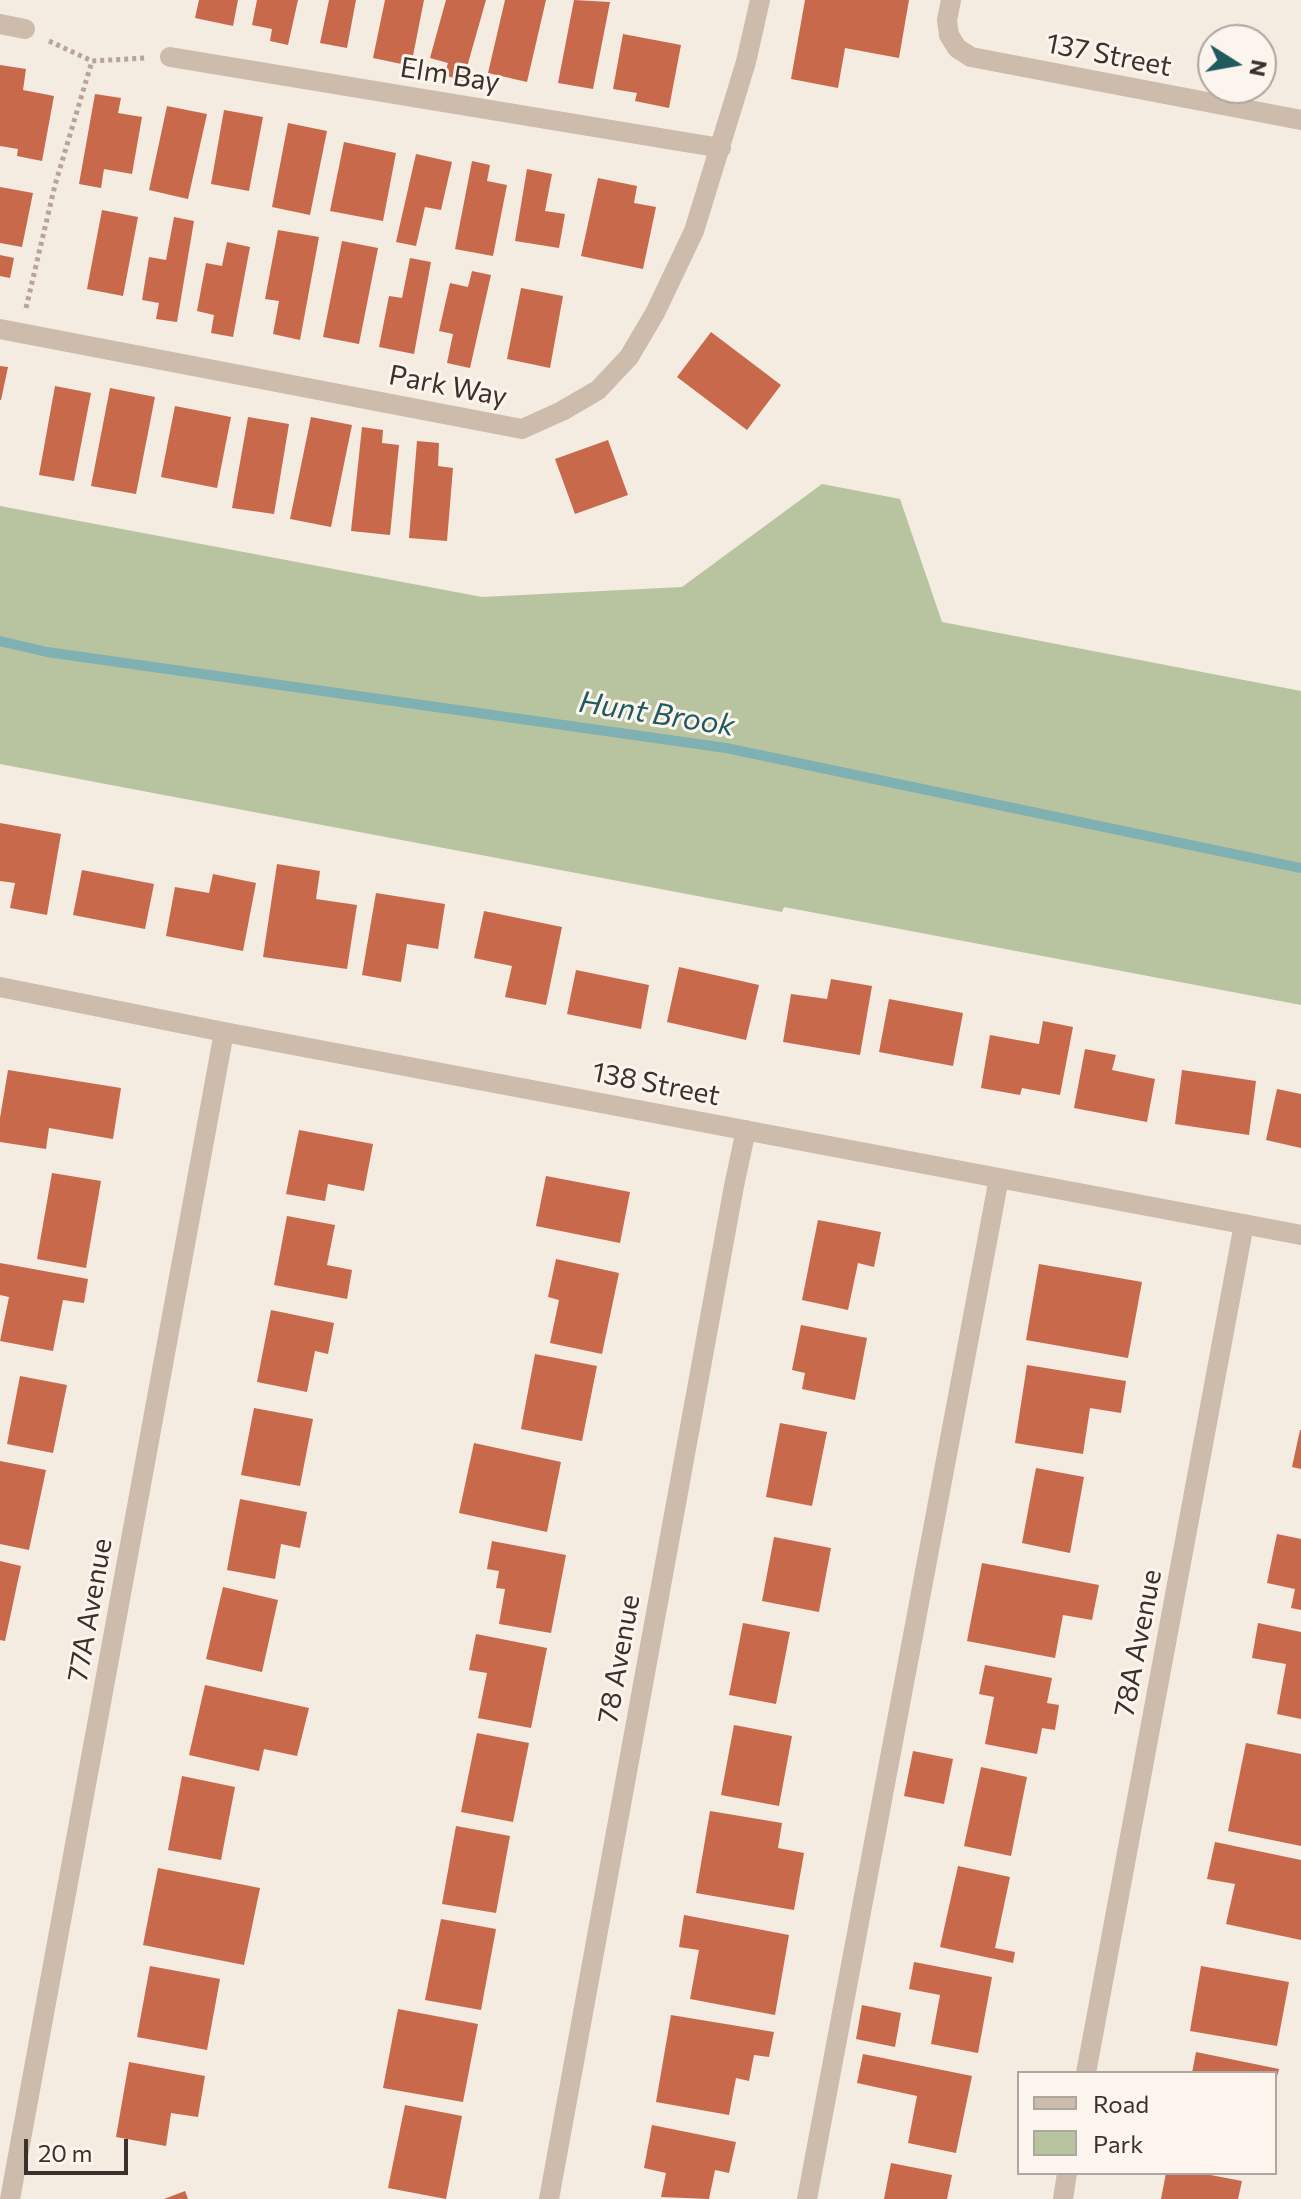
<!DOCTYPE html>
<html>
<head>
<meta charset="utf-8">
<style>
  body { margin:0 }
  #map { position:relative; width:1301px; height:2199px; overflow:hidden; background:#f4ebe1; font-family:Commissioner,sans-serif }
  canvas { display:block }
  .legend { position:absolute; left:1017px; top:2071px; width:260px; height:104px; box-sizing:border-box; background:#fbf5ee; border:2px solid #aea6a0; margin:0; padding:10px 14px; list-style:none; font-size:24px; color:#3b302b }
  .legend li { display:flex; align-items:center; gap:16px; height:40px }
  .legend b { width:40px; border:2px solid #aea6a0 }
  .north { position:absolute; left:1197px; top:24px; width:80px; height:80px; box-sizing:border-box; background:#fbf5ee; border:2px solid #aea6a0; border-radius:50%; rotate:101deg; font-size:22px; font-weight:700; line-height:32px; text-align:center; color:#3b302b }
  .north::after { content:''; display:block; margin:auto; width:28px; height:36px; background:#1f5a5e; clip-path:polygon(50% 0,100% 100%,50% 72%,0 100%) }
  .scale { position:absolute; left:24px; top:2139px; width:104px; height:36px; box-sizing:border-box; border:4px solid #3b302b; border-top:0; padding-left:10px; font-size:24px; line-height:28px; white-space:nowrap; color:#3b302b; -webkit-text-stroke:6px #fbf5ee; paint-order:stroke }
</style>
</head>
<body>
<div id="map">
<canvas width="1301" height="2199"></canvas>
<ul class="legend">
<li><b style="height:10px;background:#cdbbac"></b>Road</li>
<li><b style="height:22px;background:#b8c4a0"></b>Park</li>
</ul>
<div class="north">N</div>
<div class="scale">20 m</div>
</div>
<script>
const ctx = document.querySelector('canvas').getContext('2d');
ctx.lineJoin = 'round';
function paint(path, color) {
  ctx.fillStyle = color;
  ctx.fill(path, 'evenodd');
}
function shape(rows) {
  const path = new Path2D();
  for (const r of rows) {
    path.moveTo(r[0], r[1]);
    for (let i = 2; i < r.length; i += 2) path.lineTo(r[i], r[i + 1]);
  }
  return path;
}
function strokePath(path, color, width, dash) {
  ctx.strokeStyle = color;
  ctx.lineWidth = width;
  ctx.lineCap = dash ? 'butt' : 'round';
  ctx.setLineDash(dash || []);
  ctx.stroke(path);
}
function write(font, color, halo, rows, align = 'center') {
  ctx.font = font + ' Commissioner,sans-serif';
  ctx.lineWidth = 6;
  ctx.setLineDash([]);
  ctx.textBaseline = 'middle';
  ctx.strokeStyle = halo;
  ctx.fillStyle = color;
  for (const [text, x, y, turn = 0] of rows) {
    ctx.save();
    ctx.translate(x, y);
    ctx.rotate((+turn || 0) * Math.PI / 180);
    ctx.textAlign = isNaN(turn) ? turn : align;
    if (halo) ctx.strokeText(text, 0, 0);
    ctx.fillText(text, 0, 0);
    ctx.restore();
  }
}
paint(shape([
  [822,484,900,499,942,622,1301,691,1301,1005,784,907,782,912,0,764,0,506,482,597,682,587]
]), '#b8c4a0');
strokePath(shape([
  [0,641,47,652,726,748,1301,868]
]), '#7fb0b2', 10);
paint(shape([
  [199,0,238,0,233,26,195,18],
  [257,0,298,0,288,45,270,41,272,29,252,25],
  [329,0,356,0,347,48,320,43],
  [385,0,424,0,411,66,373,58],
  [446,0,486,0,463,81,444,75,448,63,430,58],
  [505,0,546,0,527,82,488,73],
  [574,0,610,2,593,89,558,83],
  [805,0,909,0,899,58,845,48,838,88,791,79],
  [623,34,681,45,669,108,635,101,637,93,613,89],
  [0,65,26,69,23,90,54,96,42,161,17,156,18,149,0,146],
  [95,94,121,98,118,113,142,117,132,174,104,169,101,188,79,184],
  [167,106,207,114,188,199,149,190],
  [224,110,263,117,249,191,211,184],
  [288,123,327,131,310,215,272,207],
  [344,142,396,153,383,221,330,211],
  [416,154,452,162,441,210,425,207,416,246,396,242],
  [472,161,490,165,487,181,507,185,493,256,455,249],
  [527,169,552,174,545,211,565,214,559,248,515,241],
  [598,178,637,186,634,203,656,207,643,269,581,256],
  [0,187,33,193,22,247,0,243],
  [102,210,138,217,123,296,87,289],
  [174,217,194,221,177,322,156,319,159,303,142,300,149,257,166,260],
  [278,230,319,237,300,340,273,334,279,301,265,299],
  [342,241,378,248,359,344,323,337],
  [227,242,250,247,233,337,211,333,214,315,197,311,206,263,222,266],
  [0,255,14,258,10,278,0,276],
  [410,258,431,262,414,354,379,347,389,296,402,298],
  [472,271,491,275,470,368,447,363,453,334,439,331,450,283,468,287],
  [521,288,563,296,550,368,507,359],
  [711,332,781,385,747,430,677,377],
  [0,366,8,367,1,400,0,400],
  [55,386,91,393,74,481,39,475],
  [110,388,155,397,136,494,91,486],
  [175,406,231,417,217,488,161,477],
  [248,417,289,424,274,514,232,508],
  [311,417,352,425,331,527,290,519],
  [362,427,383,430,382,443,399,445,390,535,351,531],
  [608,440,628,495,575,514,555,459],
  [417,441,439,443,438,466,453,468,447,541,409,538],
  [0,823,61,834,47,915,10,908,15,883,0,881],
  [277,864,320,871,316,899,357,905,347,969,263,957],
  [82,870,154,884,145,929,73,915],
  [213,874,256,883,243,951,166,936,175,887,209,893],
  [376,893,445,904,438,949,407,944,401,982,362,975],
  [484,911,562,927,546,1005,505,997,512,966,474,958],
  [679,967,759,985,746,1040,667,1022],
  [576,970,649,985,641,1029,567,1014],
  [831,979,872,986,860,1055,783,1042,791,994,827,999],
  [889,999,963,1013,953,1066,879,1052],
  [1043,1021,1073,1027,1060,1095,1022,1088,1020,1095,981,1088,990,1035,1039,1044],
  [1085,1049,1116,1055,1112,1070,1155,1079,1147,1122,1074,1108],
  [8,1070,121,1088,113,1139,49,1128,46,1149,0,1142,0,1118],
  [1182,1070,1256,1081,1249,1135,1175,1124],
  [1277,1089,1301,1094,1301,1148,1266,1140],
  [299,1130,373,1144,364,1191,328,1184,325,1201,286,1194],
  [52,1173,101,1181,86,1268,37,1259],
  [546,1176,630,1192,620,1243,536,1226],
  [287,1216,335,1225,327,1265,352,1270,347,1299,274,1285],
  [818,1220,881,1232,874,1267,858,1263,848,1310,802,1300],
  [556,1259,619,1273,602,1354,550,1343,559,1300,548,1297],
  [0,1263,88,1279,84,1303,63,1300,53,1351,0,1341,9,1297,0,1295],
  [1039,1264,1142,1282,1128,1358,1026,1340],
  [271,1310,334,1323,328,1354,315,1351,307,1392,257,1382],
  [801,1325,867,1338,855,1400,802,1389,805,1373,792,1370],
  [535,1354,597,1366,582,1441,521,1429],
  [1027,1365,1126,1381,1121,1413,1090,1408,1083,1454,1015,1443],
  [20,1376,67,1385,53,1453,7,1444],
  [254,1408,313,1419,300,1486,241,1475],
  [780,1423,827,1432,812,1506,766,1497],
  [1300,1430,1301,1430,1301,1469,1292,1467],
  [474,1443,561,1462,547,1532,459,1513],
  [0,1461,46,1470,29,1550,0,1544],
  [1036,1468,1084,1477,1070,1553,1022,1543],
  [240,1499,307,1512,300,1548,281,1544,275,1579,227,1570],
  [1277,1534,1301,1539,1301,1610,1291,1608,1295,1589,1267,1583],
  [774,1537,831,1548,819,1612,762,1601],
  [492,1541,566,1555,551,1633,499,1624,505,1589,496,1588,499,1571,487,1569],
  [0,1561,21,1566,5,1641,0,1640],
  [982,1563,1099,1585,1092,1620,1063,1615,1055,1658,967,1641],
  [223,1587,278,1600,262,1672,206,1659],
  [743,1623,790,1632,776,1704,729,1695],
  [1258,1623,1301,1632,1301,1719,1277,1714,1286,1664,1252,1658],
  [476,1634,547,1648,531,1728,478,1718,487,1673,469,1670],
  [985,1665,1052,1678,1047,1703,1059,1705,1055,1730,1042,1728,1037,1754,985,1744,994,1697,979,1694],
  [205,1685,309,1708,297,1756,264,1749,259,1771,189,1755],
  [734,1725,792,1736,779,1806,721,1795],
  [477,1733,529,1743,513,1822,461,1812],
  [1246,1743,1301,1754,1301,1846,1228,1831],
  [913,1751,953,1759,944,1804,904,1796],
  [981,1767,1027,1777,1011,1856,964,1846],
  [182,1776,235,1787,221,1860,168,1850],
  [710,1811,782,1823,778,1848,804,1853,794,1910,696,1893],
  [456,1826,510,1836,496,1913,442,1904],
  [1215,1842,1301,1860,1301,1940,1226,1924,1235,1884,1207,1879],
  [958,1866,1010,1877,995,1948,1015,1952,1013,1963,940,1947],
  [158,1868,260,1888,244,1965,143,1945],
  [684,1915,789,1935,775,2015,690,1999,699,1950,679,1947],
  [441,1919,496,1929,481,2010,425,2000],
  [914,1962,992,1977,978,2053,931,2044,940,1995,909,1989],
  [150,1966,220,1979,207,2050,137,2037],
  [1201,1966,1289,1982,1277,2046,1190,2031],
  [862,2005,901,2013,895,2047,856,2039],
  [398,2009,478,2024,463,2102,383,2088],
  [671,2015,774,2032,769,2057,754,2055,749,2081,736,2078,729,2115,656,2102],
  [1196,2052,1279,2069,1276,2080,1275,2073,1192,2073],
  [863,2054,972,2076,956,2153,908,2143,917,2096,857,2083],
  [129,2062,205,2076,198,2117,171,2113,166,2146,116,2137],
  [405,2105,462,2116,446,2199,388,2188],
  [652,2125,736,2142,729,2173,715,2170,709,2199,661,2197,666,2173,644,2168],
  [891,2163,952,2175,947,2199,884,2199],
  [1166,2173,1200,2173,1242,2181,1238,2199,1161,2199],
  [185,2191,188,2199,164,2199]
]), '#c8694b');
strokePath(shape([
  [49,41,92,61],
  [26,308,55,185,92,61,146,58]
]), '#b9a596', 5, [4, 4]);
strokePath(shape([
  [951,0,947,20,949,35,957,48,971,57,1301,120],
  [0,24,25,29],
  [170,57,721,148],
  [0,329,522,429,562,411,598,390,629,357,655,313,694,231,746,62,760,0],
  [0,987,224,1032,1301,1235],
  [1086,2073,1244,1224],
  [10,2199,224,1032],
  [549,2199,734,1186,746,1130],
  [807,2199,999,1178],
  [1063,2199,1067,2173]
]), '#cdbbac', 20);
write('28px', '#3b302b', '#fbf5ee', [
  ["137 Street",1109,55,11],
  ["Elm Bay",450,75,9],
  ["Park Way",448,386,11],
  ["138 Street",656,1084,11],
  ["77A Avenue",90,1610,-80],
  ["78A Avenue",1138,1643,-79],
  ["78 Avenue",619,1659,-80]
]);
write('italic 30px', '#1f5a5e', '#fbf5ee', [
  ["Hunt Brook",657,714,9]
]);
</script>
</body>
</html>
